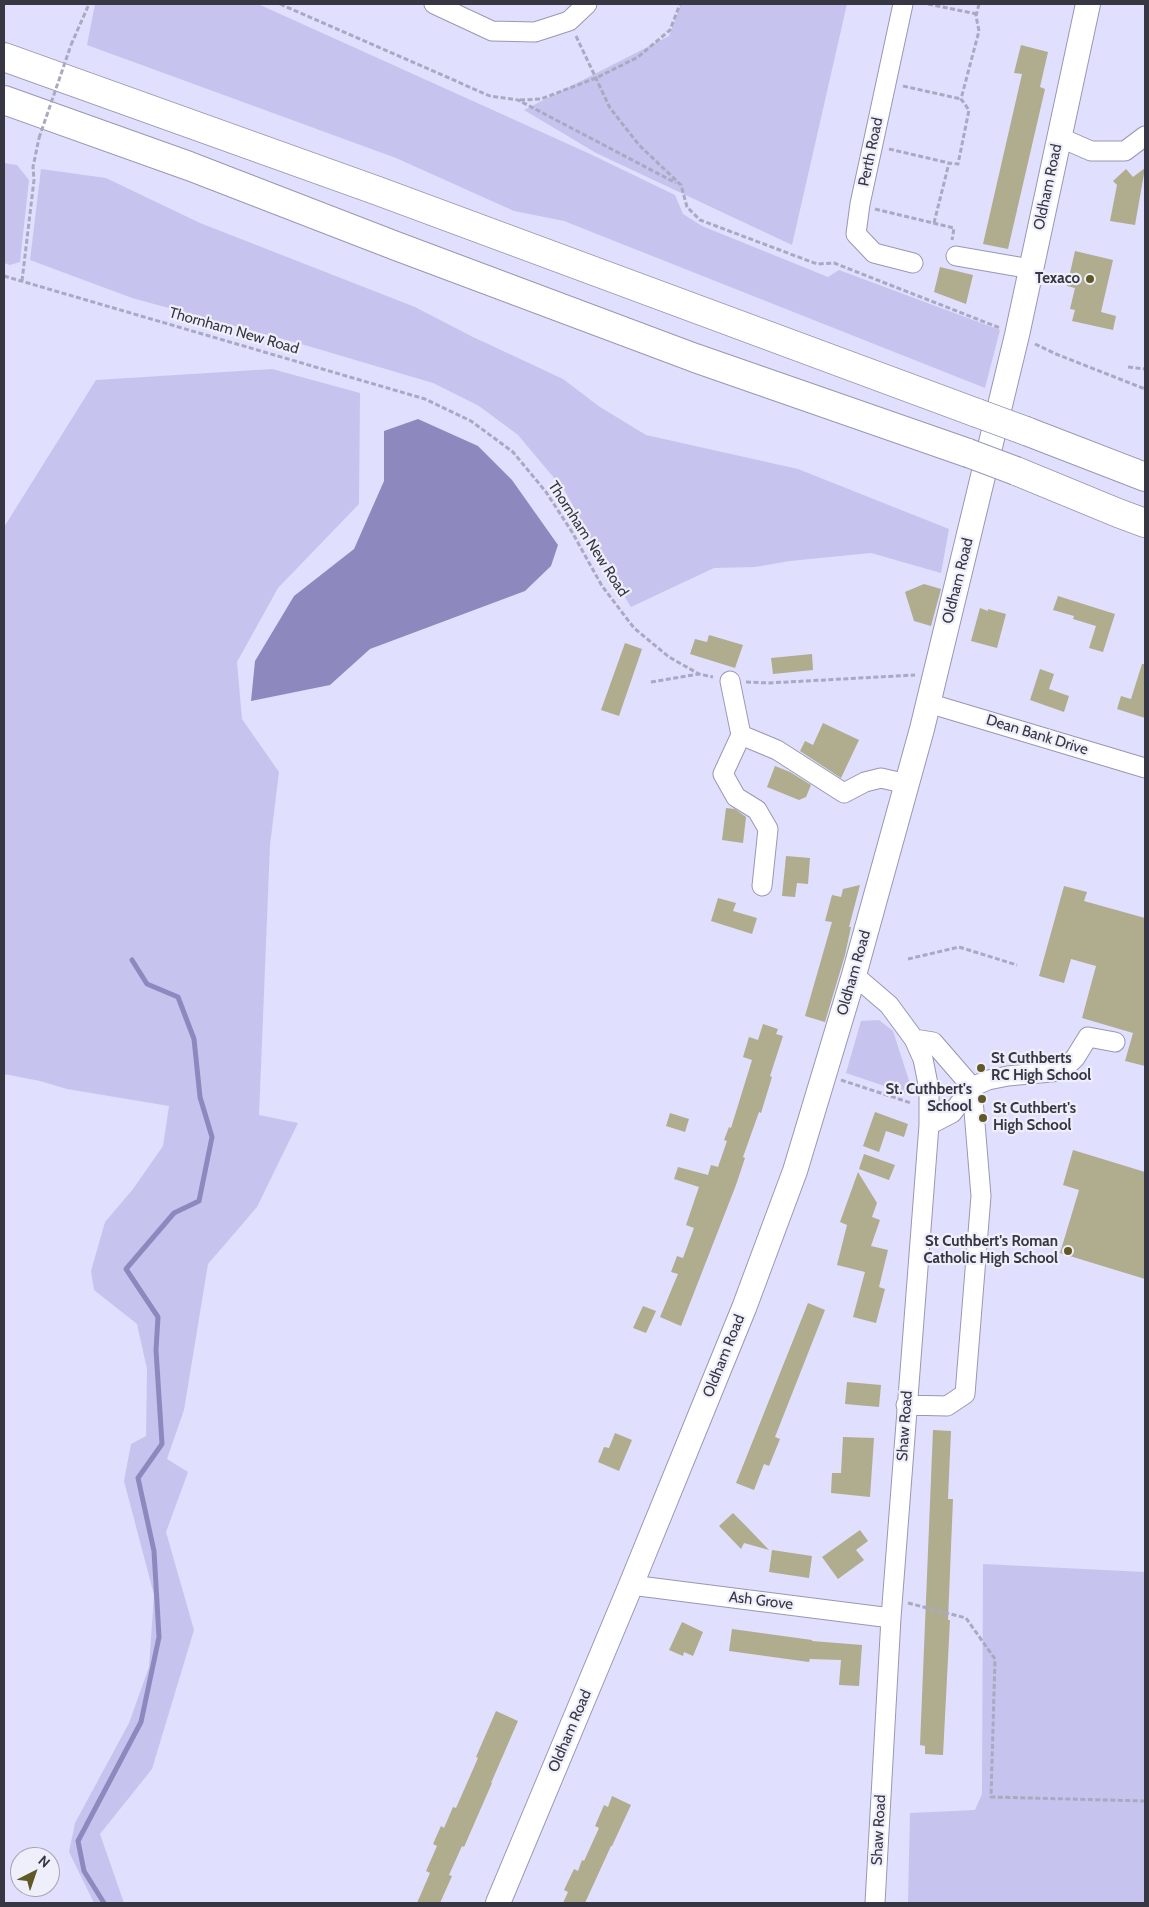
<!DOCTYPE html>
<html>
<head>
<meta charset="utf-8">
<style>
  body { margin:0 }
  #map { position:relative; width:1149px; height:1907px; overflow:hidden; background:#e0dffe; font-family:Cabin,sans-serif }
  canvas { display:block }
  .frame { position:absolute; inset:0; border:5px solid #373743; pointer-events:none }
  .north { position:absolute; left:10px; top:1847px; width:50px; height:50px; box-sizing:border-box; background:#efeefb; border:1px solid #a5a5b1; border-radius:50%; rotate:41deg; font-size:14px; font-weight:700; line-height:20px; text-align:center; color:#373743 }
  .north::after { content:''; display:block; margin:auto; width:18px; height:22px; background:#605825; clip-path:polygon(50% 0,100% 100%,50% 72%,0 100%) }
</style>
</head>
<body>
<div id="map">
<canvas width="1149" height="1907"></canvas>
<div class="frame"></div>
<div class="north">N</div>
</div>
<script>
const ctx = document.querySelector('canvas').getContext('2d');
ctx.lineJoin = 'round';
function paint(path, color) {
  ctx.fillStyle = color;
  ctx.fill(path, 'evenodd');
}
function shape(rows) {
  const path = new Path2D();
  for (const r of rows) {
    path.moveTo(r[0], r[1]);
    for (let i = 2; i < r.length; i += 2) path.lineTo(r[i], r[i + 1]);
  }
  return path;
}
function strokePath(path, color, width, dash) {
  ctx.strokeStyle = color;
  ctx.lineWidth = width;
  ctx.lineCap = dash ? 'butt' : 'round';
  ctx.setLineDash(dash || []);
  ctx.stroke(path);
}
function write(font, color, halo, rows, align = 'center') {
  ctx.font = font + ' Cabin,sans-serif';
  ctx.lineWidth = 4.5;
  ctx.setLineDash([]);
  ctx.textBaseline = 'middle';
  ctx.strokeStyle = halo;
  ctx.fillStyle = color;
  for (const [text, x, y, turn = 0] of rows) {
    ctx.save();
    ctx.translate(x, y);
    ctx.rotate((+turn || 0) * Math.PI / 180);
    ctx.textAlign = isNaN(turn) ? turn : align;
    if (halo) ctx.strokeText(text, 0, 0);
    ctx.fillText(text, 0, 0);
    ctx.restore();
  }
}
paint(shape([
  [95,4,258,4,588,153,675,195,683,214,702,226,828,277,839,270,1000,330,985,388,564,221,514,211,396,158,87,45],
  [681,4,847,4,792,245,596,153,524,110,669,36],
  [4,163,17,165,29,180,20,262,10,265,4,263],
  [41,169,106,178,200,223,415,307,471,336,563,379,600,407,646,435,798,469,949,529,941,573,871,553,790,561,755,567,714,568,631,607,597,551,565,491,518,435,479,406,433,383,308,346,132,298,30,260],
  [272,369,360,393,359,504,278,588,237,662,242,719,279,772,270,845,259,1115,298,1123,257,1207,208,1264,184,1410,167,1459,188,1472,166,1532,194,1630,152,1769,100,1834,124,1903,94,1903,69,1852,75,1823,129,1723,149,1667,154,1595,124,1481,131,1444,146,1436,147,1369,137,1324,94,1290,91,1271,105,1222,133,1189,163,1146,169,1106,67,1089,40,1081,4,1074,4,527,96,380],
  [879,1020,893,1031,914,1096,846,1073,861,1021],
  [983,1564,1145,1572,1145,1903,908,1903,910,1813,975,1810,982,1794]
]), '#c6c4ee');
paint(shape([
  [418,419,478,446,512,480,558,545,551,566,525,591,370,649,330,685,251,701,255,661,294,596,354,549,384,481,384,431]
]), '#8d89bf');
strokePath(shape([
  [104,1903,84,1871,78,1841,141,1722,159,1637,154,1551,138,1478,162,1444,156,1350,158,1317,126,1269,174,1213,199,1201,212,1137,200,1097,194,1039,178,997,147,984,132,960]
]), '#8d89bf', 5);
paint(shape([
  [1021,45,1048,52,1040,87,1045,89,1008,249,983,244,1022,74,1014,73],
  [1145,168,1135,225,1110,221,1117,185,1113,181,1126,169,1133,177],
  [1075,251,1113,260,1101,312,1116,316,1113,330,1072,321,1075,310,1070,309,1075,288,1067,286],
  [940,267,973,275,966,304,934,292],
  [924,584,941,589,931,626,914,621,905,592],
  [1058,596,1115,614,1103,652,1089,648,1096,626,1073,619,1074,616,1053,610],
  [980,608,988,611,988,609,1006,614,997,648,971,641],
  [709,635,743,645,735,668,690,654,695,639,707,642],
  [625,643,642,649,619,716,601,710],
  [812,654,813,670,773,674,771,658],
  [1142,664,1145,664,1145,718,1117,709,1121,696,1131,699],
  [1040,669,1054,674,1049,689,1069,696,1064,712,1030,700],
  [823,723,859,740,841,778,800,751,805,741,813,745],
  [775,766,790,772,811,785,806,797,799,800,767,787],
  [726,808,735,809,746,817,743,843,722,840],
  [786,856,810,858,808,884,797,883,795,897,782,896],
  [860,885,849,927,851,927,845,955,825,1022,805,1016,832,922,825,921,832,895,841,897,843,889],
  [1064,886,1087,892,1084,901,1145,918,1145,1066,1125,1061,1133,1033,1082,1018,1096,966,1071,959,1064,983,1039,976],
  [718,898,736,903,733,911,757,918,752,934,711,921],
  [763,1024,778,1029,776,1034,783,1036,770,1076,772,1077,761,1113,759,1112,743,1157,745,1158,736,1185,681,1326,660,1317,678,1274,671,1272,677,1256,683,1258,694,1228,686,1225,699,1187,674,1179,678,1167,708,1175,711,1165,718,1167,727,1141,724,1140,729,1127,731,1128,752,1060,743,1057,749,1037,758,1040],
  [875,1112,908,1124,904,1137,886,1131,879,1152,863,1146],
  [670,1113,689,1119,685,1132,666,1126],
  [1073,1150,1145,1172,1145,1279,1060,1253,1079,1190,1063,1185],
  [864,1154,895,1165,889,1180,859,1169],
  [858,1172,877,1203,872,1217,880,1220,871,1246,888,1250,879,1287,885,1289,876,1323,853,1317,865,1272,837,1265,847,1225,840,1222],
  [808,1303,825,1310,775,1437,780,1439,769,1466,764,1464,754,1490,736,1483],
  [643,1306,656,1311,646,1333,633,1328],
  [847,1382,881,1385,879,1407,845,1404],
  [933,1430,951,1431,948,1499,953,1499,948,1620,950,1620,943,1755,925,1754,925,1746,920,1745],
  [615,1433,632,1440,619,1471,598,1462,604,1447,609,1448],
  [843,1437,874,1438,870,1497,831,1493,832,1473,841,1473],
  [733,1513,746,1526,769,1550,744,1543,741,1549,719,1526],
  [860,1530,868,1541,856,1550,864,1560,838,1579,822,1557],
  [772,1550,812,1556,809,1578,769,1572],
  [682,1622,703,1632,693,1656,684,1652,683,1656,669,1650],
  [732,1629,812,1640,812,1641,862,1645,859,1686,839,1685,841,1660,810,1659,809,1662,729,1651],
  [496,1711,518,1721,491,1783,492,1783,464,1847,462,1846,449,1875,452,1876,440,1903,417,1903,430,1873,426,1871,437,1846,433,1844,441,1826,444,1828,453,1807,456,1808,478,1758,476,1757],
  [612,1796,631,1805,612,1846,611,1846,585,1903,563,1903,568,1892,564,1890,574,1869,578,1871,582,1860,584,1861,599,1828,595,1826,604,1805,608,1807]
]), '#b0ac8e');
const minor = shape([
  [434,4,492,31,535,32,569,21,587,4],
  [903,4,860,204,856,234,874,253,913,263],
  [1059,137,1091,151,1125,151,1145,136],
  [956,256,1031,269],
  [730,681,741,735,723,774,736,797,757,810,768,829,762,886],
  [928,703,1145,768],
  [741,735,777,750,844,793,865,782,881,778,907,784],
  [854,975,889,1005,914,1039,923,1059,929,1089,929,1125,891,1618,875,1903],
  [929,1125,952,1113,972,1087,988,1080,1008,1076,1061,1071,1075,1058,1088,1037,1115,1042],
  [906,1405,947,1406,965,1394,981,1196,972,1087,933,1042,914,1039],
  [631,1585,891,1618]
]);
const major = shape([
  [498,1903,631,1585,744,1308,795,1171,854,975,922,729,1017,335,1088,4]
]);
const highway = shape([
  [4,57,378,191,977,413],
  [4,100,189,166,396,246,695,358,968,453],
  [1026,431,1145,477],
  [1016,471,1118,513,1145,523]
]);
strokePath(minor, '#9897b4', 21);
strokePath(major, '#9897b4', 26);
strokePath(highway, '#9897b4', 30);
strokePath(shape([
  [280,4,490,96,518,100,676,183],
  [928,4,977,14],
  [576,36,610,108,639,145,681,185,687,207,700,220,817,264,834,263,1000,328],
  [71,45,89,4],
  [903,86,961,99],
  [520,100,541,99,596,78,638,57,670,30,680,4],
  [889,149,949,163],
  [875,209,954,228,952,240],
  [934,223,949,163,958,164,969,110,961,99,979,31,976,16,979,4],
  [4,276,425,399,471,421,513,452,546,492,572,532,602,586,634,628,669,657,699,674,713,677],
  [22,281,34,180,33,167,39,138],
  [1035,344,1056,354,1145,389],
  [1128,367,1145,369],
  [651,682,699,674],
  [746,682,769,683,915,675],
  [908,959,959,947,1017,965],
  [841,1080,911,1103],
  [908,1603,966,1618,995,1659,991,1797,1145,1801]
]), '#aaa9c2', 3, [5, 2.5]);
strokePath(minor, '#fff', 19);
strokePath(major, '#fff', 24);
strokePath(highway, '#fff', 28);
const highwayBridge = shape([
  [977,413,1026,431],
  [968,453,1016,471]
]);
strokePath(highwayBridge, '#9897b4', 30, []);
strokePath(shape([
  [39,138,71,45]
]), '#aaa9c2', 3, [5, 2.5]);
strokePath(highwayBridge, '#fff', 28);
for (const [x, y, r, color] of [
  [1090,279,5,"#605825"],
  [981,1068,5,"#605825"],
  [982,1099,5,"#605825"],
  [983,1118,5,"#605825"],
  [1068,1251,5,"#605825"]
]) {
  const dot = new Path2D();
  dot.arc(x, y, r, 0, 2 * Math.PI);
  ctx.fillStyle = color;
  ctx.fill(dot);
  strokePath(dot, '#efeefb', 2);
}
write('15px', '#373743', '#efeefb', [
  ["Perth Road",871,152,-78],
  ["Oldham Road",1048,187,-78],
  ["Thornham New Road",234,331,16],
  ["Thornham New Road",588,539,57],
  ["Oldham Road",958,581,-76],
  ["Dean Bank Drive",1037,735,17],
  ["Oldham Road",854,973,-74],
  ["Oldham Road",724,1356,-68],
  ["Shaw Road",905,1426,-86],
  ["Ash Grove",761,1601,7],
  ["Oldham Road",570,1731,-67],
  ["Shaw Road",879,1830,-87]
]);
write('bold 15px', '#373743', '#efeefb', [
  ["Texaco",1080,279],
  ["St Cuthberts",991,1059,"left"],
  ["RC High School",991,1076,"left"],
  ["St. Cuthbert's",972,1090],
  ["School",972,1107],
  ["St Cuthbert's",993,1109,"left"],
  ["High School",993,1126,"left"],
  ["St Cuthbert's Roman",1058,1242],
  ["Catholic High School",1058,1259]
], 'right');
</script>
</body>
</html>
